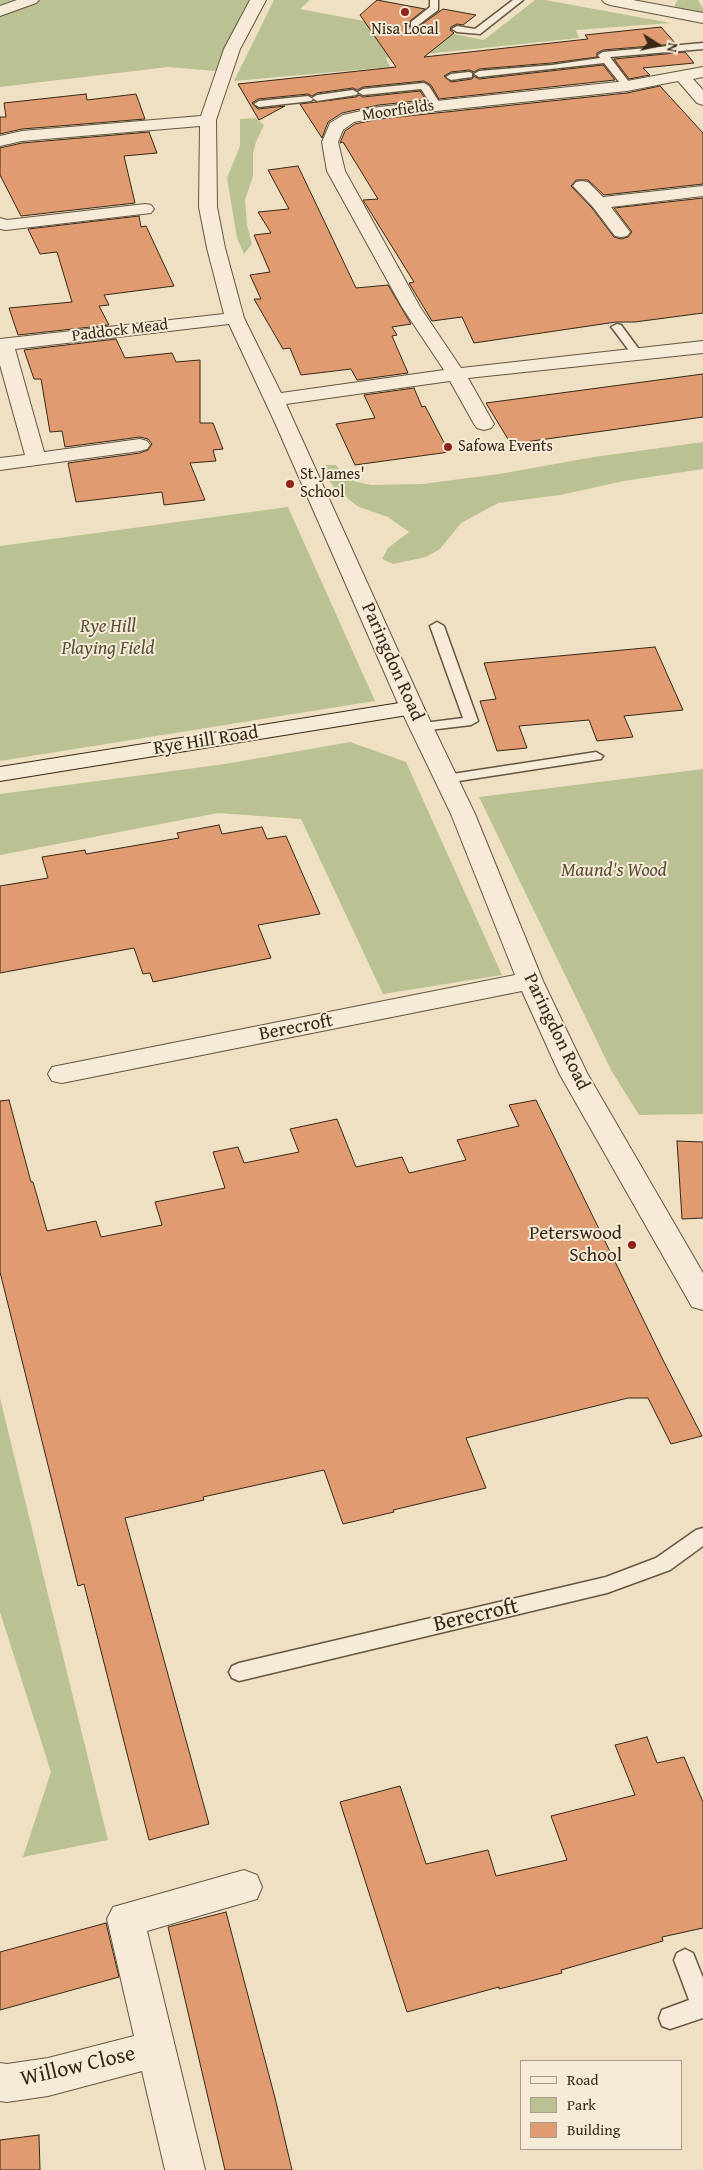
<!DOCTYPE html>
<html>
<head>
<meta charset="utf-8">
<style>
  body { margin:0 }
  #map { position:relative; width:703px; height:2170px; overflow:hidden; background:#f0e0c3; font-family:"Gentium Book Plus",serif }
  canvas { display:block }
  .legend { position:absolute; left:520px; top:2060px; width:162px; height:90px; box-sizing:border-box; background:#f5ebd8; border:1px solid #a99d8a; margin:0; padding:6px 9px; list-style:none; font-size:15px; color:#372816 }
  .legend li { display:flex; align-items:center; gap:10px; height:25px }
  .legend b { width:25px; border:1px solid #a99d8a }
  .north { position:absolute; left:633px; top:20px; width:50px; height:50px; -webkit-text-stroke:4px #f5ebd8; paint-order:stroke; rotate:100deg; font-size:14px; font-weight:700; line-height:20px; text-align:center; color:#372816 }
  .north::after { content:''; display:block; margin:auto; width:18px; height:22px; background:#372816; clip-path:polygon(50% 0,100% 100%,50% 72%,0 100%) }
</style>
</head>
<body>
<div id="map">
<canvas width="703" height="2170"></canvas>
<ul class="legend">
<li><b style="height:6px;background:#f5ebd8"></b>Road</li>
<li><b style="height:14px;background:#bac293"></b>Park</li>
<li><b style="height:14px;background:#e09b71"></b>Building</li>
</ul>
<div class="north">N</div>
</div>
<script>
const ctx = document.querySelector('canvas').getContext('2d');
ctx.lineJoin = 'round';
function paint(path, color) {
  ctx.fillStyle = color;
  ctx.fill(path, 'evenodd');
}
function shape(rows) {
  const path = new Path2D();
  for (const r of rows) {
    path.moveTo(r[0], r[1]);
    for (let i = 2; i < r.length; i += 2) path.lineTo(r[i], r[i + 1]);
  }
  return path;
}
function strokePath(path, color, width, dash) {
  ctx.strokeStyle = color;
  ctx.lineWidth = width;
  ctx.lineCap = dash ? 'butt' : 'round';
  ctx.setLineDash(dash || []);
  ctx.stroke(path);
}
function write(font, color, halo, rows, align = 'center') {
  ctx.font = font + ' "Gentium Book Plus",serif';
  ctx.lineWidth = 4;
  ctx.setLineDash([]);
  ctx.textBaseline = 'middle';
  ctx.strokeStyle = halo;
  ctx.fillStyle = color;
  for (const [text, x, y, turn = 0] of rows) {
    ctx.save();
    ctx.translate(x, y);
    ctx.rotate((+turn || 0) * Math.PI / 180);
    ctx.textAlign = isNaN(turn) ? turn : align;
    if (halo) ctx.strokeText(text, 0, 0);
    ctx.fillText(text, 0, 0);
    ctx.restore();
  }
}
paint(shape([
  [0,0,258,0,232,49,215,71,168,67,0,87],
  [274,0,310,0,300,9,433,34,444,32,484,40,535,0,545,0,671,23,576,30,579,38,386,58,390,67,234,81],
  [678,0,698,0,703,8,703,16,675,9,675,4],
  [255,118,264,125,256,142,253,154,253,176,245,200,247,225,252,244,244,254,237,238,227,178,240,146,240,119],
  [703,442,703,469,624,481,560,495,498,503,461,523,440,549,426,557,393,564,382,559,388,548,409,532,388,517,357,506,333,486,324,473,326,465,336,465,345,476,357,482,371,485,422,484,499,474,594,457],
  [288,507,375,701,0,761,0,546],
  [350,742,406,762,502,975,383,994,301,819,218,813,0,855,0,794,225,764],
  [703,769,703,1114,639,1115,611,1070,479,797],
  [0,1398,108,1840,23,1857,51,1772,0,1612]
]), '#bac293');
const building = shape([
  [377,0,425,9,410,21,409,26,411,28,418,27,443,9,476,15,463,25,457,24,451,27,450,30,454,33,424,57,588,39,585,35,661,27,676,44,603,50,597,53,597,57,552,63,479,69,474,72,469,70,451,72,444,76,451,82,472,79,474,76,479,79,603,65,615,80,439,99,431,85,424,81,363,87,357,90,353,88,317,93,312,96,308,94,258,99,252,103,258,109,285,106,259,120,238,84,396,67,360,15,377,0],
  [685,52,694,63,643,68,650,75,629,79,614,59,685,52],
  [660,86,703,133,703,184,604,195,588,180,576,180,571,186,592,208,614,237,621,239,628,237,632,232,614,208,703,198,703,313,635,322,616,322,474,343,462,317,432,321,409,283,414,282,363,200,378,199,343,142,340,143,345,131,355,124,379,119,627,93,660,86],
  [420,91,426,100,379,105,342,113,328,122,322,138,300,104,356,97,359,95,363,97,420,91],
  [86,94,87,100,136,94,145,119,22,129,0,134,0,117,6,117,4,103,86,94],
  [149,132,157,153,124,156,135,203,21,216,0,175,0,148,22,143,149,132],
  [298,166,356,288,388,285,411,324,392,327,397,335,392,336,408,373,357,380,351,369,301,375,290,348,283,349,254,299,261,299,250,275,270,272,254,235,271,233,258,212,289,209,268,170,298,166],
  [139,216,141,227,146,226,174,286,104,295,109,305,99,306,109,325,18,335,9,308,72,302,57,252,40,254,28,229,139,216],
  [116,339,125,358,172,353,176,362,200,360,200,423,213,423,223,449,213,450,216,461,190,463,205,500,164,505,162,492,76,502,68,463,140,453,148,450,152,444,148,439,140,437,65,447,62,431,50,432,41,379,34,379,24,350,116,339],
  [703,374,703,417,511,444,486,403,703,374],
  [414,388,422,407,425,406,449,452,355,465,336,424,375,418,364,395,414,388],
  [655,647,683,710,624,716,633,737,597,741,589,720,519,726,527,748,497,751,480,701,496,699,484,663,655,647],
  [219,825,222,834,262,827,267,839,286,836,320,914,258,925,271,958,153,982,150,973,143,974,134,948,0,973,0,886,48,878,42,857,85,850,86,854,179,838,177,833,219,825],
  [9,1100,31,1182,33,1182,47,1231,96,1221,101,1237,162,1225,155,1202,225,1188,213,1152,238,1147,244,1163,299,1152,290,1129,337,1119,356,1167,402,1157,409,1173,466,1160,457,1140,519,1126,509,1105,536,1100,663,1360,702,1436,671,1444,648,1398,628,1398,466,1438,486,1488,393,1510,394,1512,343,1524,324,1470,203,1497,204,1500,125,1518,209,1824,149,1840,84,1584,78,1586,0,1272,0,1101,9,1100],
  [677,1141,703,1142,703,1218,682,1219,677,1141],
  [647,1737,657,1763,684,1757,703,1802,703,1928,662,1937,663,1941,561,1970,562,1973,499,1989,499,1987,407,2012,340,1802,400,1786,426,1864,488,1850,496,1876,567,1860,551,1816,635,1795,615,1745,647,1737],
  [226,1912,275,2098,292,2170,225,2170,168,1927,226,1912],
  [106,1923,119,1977,0,2010,0,1952,106,1923],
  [39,2135,40,2170,0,2170,0,2140,39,2135]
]);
paint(building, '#e09b71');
strokePath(building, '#372816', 1);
const lane = shape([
  [430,0,438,0,438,10,417,26,411,26,411,22,430,7,430,0],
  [513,0,523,0,480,34,457,32,452,29,457,26,475,29,513,0],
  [703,43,703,49,610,57,632,86,627,89,624,88,604,63,479,77,474,74,479,71,552,65,600,58,598,55,603,52,703,43],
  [469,72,472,73,472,77,451,80,446,77,451,74,469,72],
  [424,83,429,86,441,105,439,107,433,107,421,89,363,95,358,92,363,89,424,83],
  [353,90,358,93,356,95,317,101,312,98,317,95,353,90],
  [308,96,313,99,311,101,259,107,254,104,259,101,308,96],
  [617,324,621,325,641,352,643,354,641,356,633,356,613,329,611,327,617,324],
  [437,622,444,626,478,721,471,725,421,731,416,730,414,727,416,724,463,718,430,626,437,622],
  [596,752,603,756,601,759,446,783,441,782,439,779,441,776,446,775,596,752],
  [703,1528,703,1546,670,1570,607,1593,239,1681,232,1678,229,1672,232,1666,239,1663,606,1577,656,1558,696,1530,703,1528],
  [685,1949,693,1953,703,1978,703,2018,670,2029,662,2026,659,2018,662,2010,689,2000,674,1960,677,1953,685,1949]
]);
const street = shape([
  [17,0,39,0,36,3,0,16,0,6,17,0],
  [250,0,266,0,240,49,216,120,217,207,225,248,244,318,281,393,444,370,402,307,327,171,322,142,330,123,343,115,379,107,627,81,703,67,703,77,693,79,703,90,703,105,697,103,678,81,627,91,379,117,354,122,343,130,338,142,345,171,420,307,461,368,703,341,703,353,468,378,494,424,491,428,484,430,477,428,474,424,450,381,286,404,424,708,475,814,543,981,587,1073,703,1273,703,1310,692,1307,559,1073,522,991,62,1083,52,1081,48,1074,52,1067,62,1065,515,975,451,814,400,708,276,425,229,324,15,349,44,452,140,439,147,441,150,445,147,449,140,451,0,470,0,458,25,455,0,365,0,339,224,314,207,248,199,207,200,126,22,141,0,146,0,136,22,131,201,116,224,49,250,0],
  [602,0,633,0,703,13,703,23,610,5,605,3,602,0],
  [582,181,588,182,603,197,703,186,703,196,611,207,630,232,627,236,621,237,615,236,593,207,573,186,576,182,582,181],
  [145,204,151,205,154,209,151,213,6,230,0,229,0,218,7,220,145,204],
  [244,1870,257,1875,262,1887,257,1899,147,1931,205,2170,165,2170,142,2071,48,2096,7,2102,0,2101,0,2063,7,2064,48,2058,134,2036,107,1919,113,1907,244,1870]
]);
const secondary = shape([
  [412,701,420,703,424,708,420,713,0,781,0,767,412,701]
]);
strokePath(lane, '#655641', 3);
strokePath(street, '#655641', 2);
strokePath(secondary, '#372816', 2);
paint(lane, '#f5ebd8');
paint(street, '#f5ebd8');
paint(secondary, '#f5ebd8');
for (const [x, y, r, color] of [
  [405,12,5,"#8f2418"],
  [448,447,5,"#8f2418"],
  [290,484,5,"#8f2418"],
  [632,1245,5,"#8f2418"]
]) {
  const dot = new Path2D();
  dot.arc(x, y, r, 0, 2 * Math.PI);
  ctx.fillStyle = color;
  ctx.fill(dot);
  strokePath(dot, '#f5ebd8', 2);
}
write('16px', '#372816', '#f5ebd8', [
  ["Nisa Local",405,30,"center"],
  ["Safowa Events",458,447],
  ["St. James'",300,475],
  ["School",300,493]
], 'left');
write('16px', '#372816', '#f5ebd8', [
  ["Moorfields",398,111,-8],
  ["Paddock Mead",120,331,-7]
]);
write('italic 19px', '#584e35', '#f5ebd8', [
  ["Rye Hill",108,627],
  ["Playing Field",108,649],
  ["Maund's Wood",614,871]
]);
write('19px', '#372816', '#f5ebd8', [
  ["Paringdon Road",392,662,66],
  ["Rye Hill Road",206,741,-9],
  ["Berecroft",296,1028,-11],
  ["Paringdon Road",556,1032,64]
]);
write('19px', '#372816', '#f5ebd8', [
  ["Peterswood",622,1234],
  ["School",622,1256]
], 'right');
write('22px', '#372816', '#f5ebd8', [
  ["Berecroft",476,1616,-13],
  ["Willow Close",78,2067,-13]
]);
</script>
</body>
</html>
